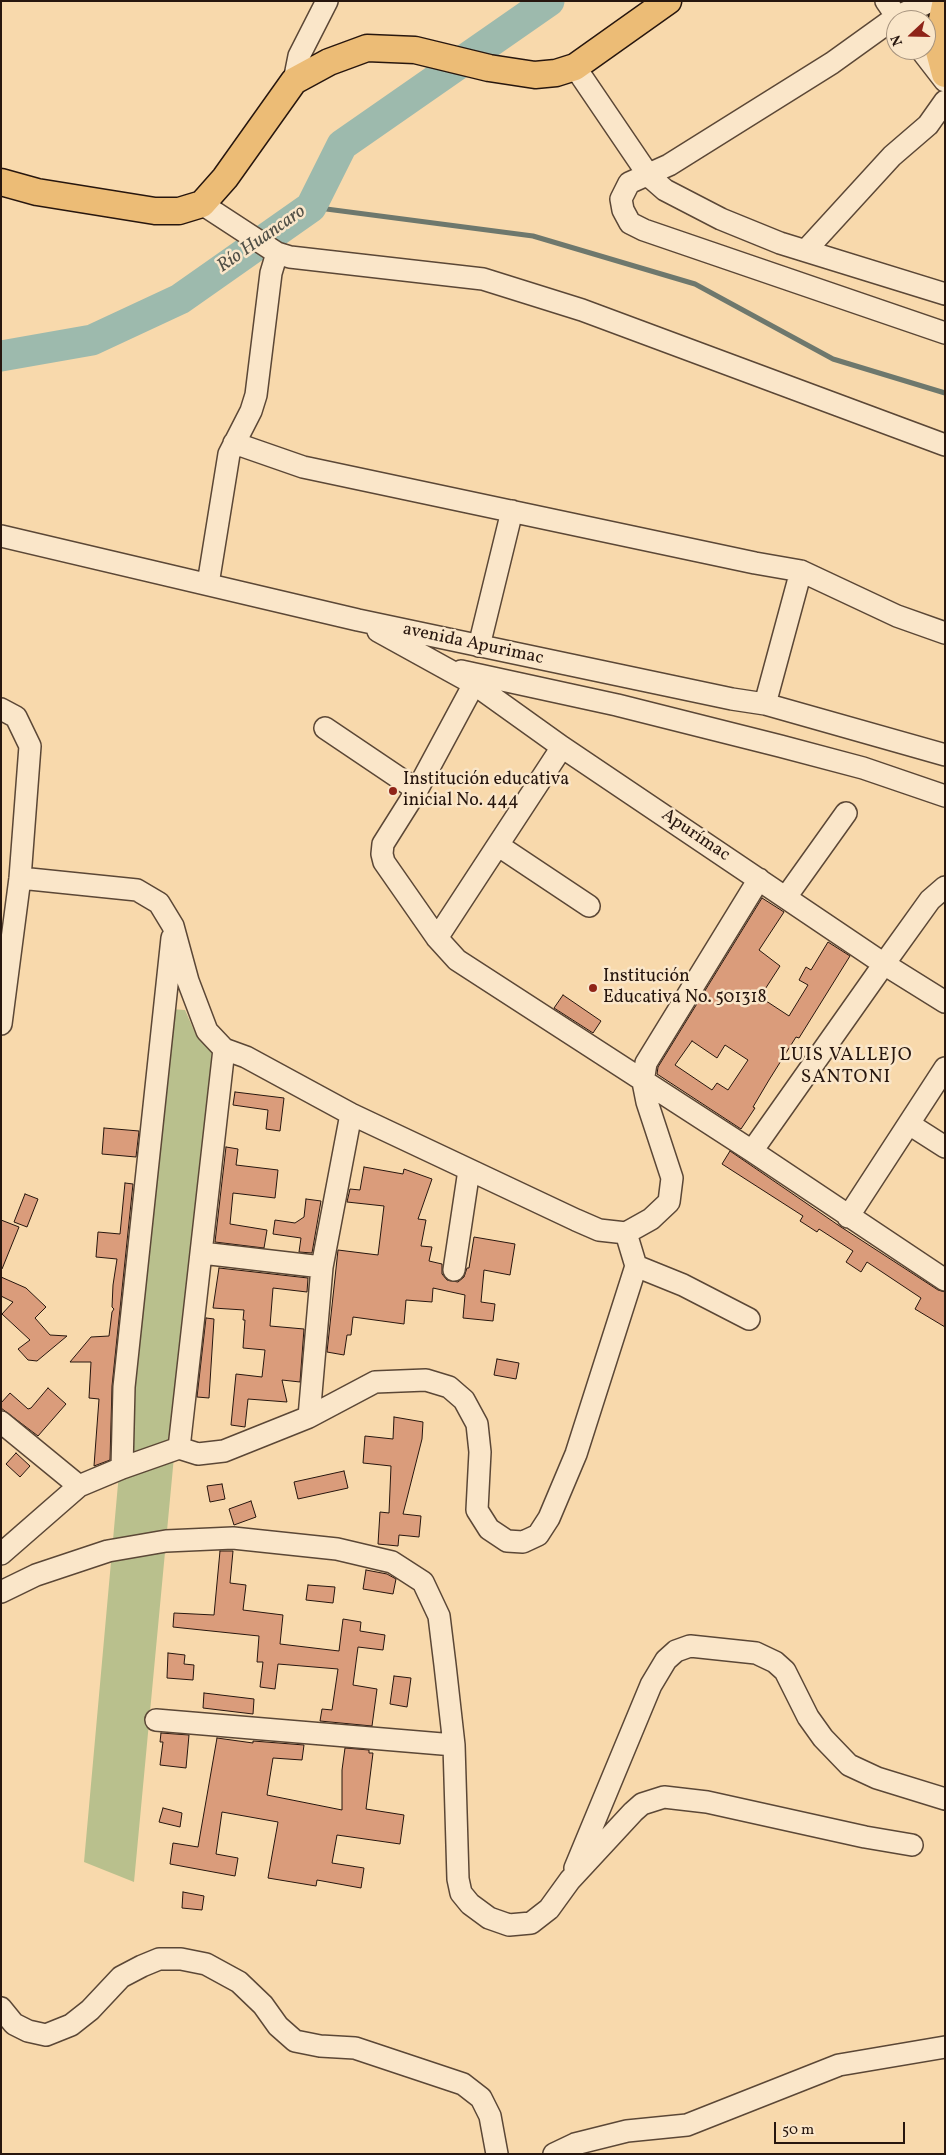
<!DOCTYPE html>
<html>
<head>
<meta charset="utf-8">
<style>
  body { margin:0 }
  #map { position:relative; width:946px; height:2155px; overflow:hidden; background:#f8d9ac; font-family:Vollkorn,serif }
  canvas { display:block }
  .frame { position:absolute; inset:0; border:2px solid #27160e; pointer-events:none }
  .north { position:absolute; left:886px; top:10px; width:50px; height:50px; box-sizing:border-box; background:#fae6c9; border:1px solid #a6937e; border-radius:50%; rotate:249deg; font-size:14px; font-weight:700; line-height:20px; text-align:center; color:#27160e }
  .north::after { content:''; display:block; margin:auto; width:18px; height:22px; background:#8f2418; clip-path:polygon(50% 0,100% 100%,50% 72%,0 100%) }
  .scale { position:absolute; left:774px; top:2122px; width:131px; height:22px; box-sizing:border-box; border:2px solid #27160e; border-top:0; padding-left:6px; font-size:15px; line-height:18px; white-space:nowrap; color:#27160e; -webkit-text-stroke:4px #fae6c9; paint-order:stroke }
</style>
</head>
<body>
<div id="map">
<canvas width="946" height="2155"></canvas>
<div class="frame"></div>
<div class="north">N</div>
<div class="scale">50 m</div>
</div>
<script>
const ctx = document.querySelector('canvas').getContext('2d');
ctx.lineJoin = 'round';
function paint(path, color) {
  ctx.fillStyle = color;
  ctx.fill(path, 'evenodd');
}
function shape(rows) {
  const path = new Path2D();
  for (const r of rows) {
    path.moveTo(r[0], r[1]);
    for (let i = 2; i < r.length; i += 2) path.lineTo(r[i], r[i + 1]);
  }
  return path;
}
function strokePath(path, color, width, dash) {
  ctx.strokeStyle = color;
  ctx.lineWidth = width;
  ctx.lineCap = dash ? 'butt' : 'round';
  ctx.setLineDash(dash || []);
  ctx.stroke(path);
}
function write(font, color, halo, rows, align = 'center') {
  ctx.font = font + ' Vollkorn,serif';
  ctx.lineWidth = 5;
  ctx.setLineDash([]);
  ctx.textBaseline = 'middle';
  ctx.strokeStyle = halo;
  ctx.fillStyle = color;
  for (const [text, x, y, turn = 0] of rows) {
    ctx.save();
    ctx.translate(x, y);
    ctx.rotate((+turn || 0) * Math.PI / 180);
    ctx.textAlign = isNaN(turn) ? turn : align;
    if (halo) ctx.strokeText(text, 0, 0);
    ctx.fillText(text, 0, 0);
    ctx.restore();
  }
}
paint(shape([
  [171,1009,185,1010,196,1035,212,1052,134,1882,84,1862,119,1473]
]), '#b9c08d');
strokePath(shape([
  [311,207,533,236,695,284,833,359,945,393]
]), '#6e786d', 5);
strokePath(shape([
  [1,356,92,340,180,299,311,207,342,145,549,1]
]), '#9dbaad', 31);
const building = shape([
  [762,898,784,912,759,950,780,966,760,997,789,1016,808,985,799,980,806,967,811,970,828,942,850,956,799,1038,796,1037,769,1080,753,1107,755,1108,741,1129,657,1074,658,1067,762,898],
  [692,1041,717,1058,725,1045,748,1060,728,1090,717,1083,712,1090,675,1065,692,1041],
  [563,995,601,1021,593,1033,554,1008,563,995],
  [235,1092,284,1098,280,1131,266,1129,268,1110,233,1105,235,1092],
  [104,1128,139,1131,136,1157,102,1154,104,1128],
  [226,1147,238,1149,236,1165,278,1170,275,1198,233,1193,230,1224,267,1230,264,1248,215,1242,226,1147],
  [730,1151,841,1227,938,1290,945,1292,945,1327,915,1309,921,1298,867,1262,861,1272,846,1262,853,1251,819,1229,817,1232,800,1221,803,1216,722,1164,730,1151],
  [364,1167,403,1174,404,1169,432,1179,418,1219,426,1220,421,1246,432,1247,429,1261,442,1264,442,1274,447,1280,458,1282,464,1277,467,1268,469,1268,474,1237,515,1244,510,1275,484,1270,481,1302,495,1304,493,1321,463,1318,465,1295,433,1288,432,1302,406,1300,404,1324,353,1317,351,1335,347,1335,344,1355,327,1352,338,1250,378,1255,384,1206,347,1202,350,1189,360,1190,364,1167],
  [125,1183,133,1184,112,1386,110,1460,94,1466,99,1399,89,1398,91,1362,70,1362,91,1337,109,1336,112,1312,114,1309,112,1307,113,1285,117,1259,96,1257,98,1232,120,1234,125,1183],
  [25,1194,38,1199,27,1227,14,1222,25,1194],
  [306,1199,321,1201,312,1253,299,1252,301,1238,273,1234,275,1220,295,1223,304,1217,306,1199],
  [1,1220,19,1227,2,1269,1,1269,1,1220],
  [219,1268,308,1278,307,1292,273,1288,270,1326,304,1329,300,1382,282,1380,287,1402,248,1399,245,1427,231,1425,236,1374,262,1377,265,1350,243,1348,245,1320,243,1320,244,1310,213,1308,219,1268],
  [1,1277,26,1288,46,1307,35,1318,50,1335,67,1336,37,1361,28,1360,18,1349,30,1340,2,1314,13,1302,1,1296,1,1277],
  [206,1318,214,1319,209,1398,197,1397,206,1318],
  [497,1359,519,1363,516,1379,494,1375,497,1359],
  [48,1388,66,1404,38,1436,1,1408,1,1403,10,1393,28,1409,31,1408,48,1388],
  [394,1417,423,1422,422,1439,403,1514,421,1516,419,1537,399,1535,398,1546,378,1544,380,1512,389,1513,391,1466,363,1463,365,1436,393,1439,394,1417],
  [16,1453,30,1466,20,1477,6,1464,16,1453],
  [344,1471,348,1488,298,1499,294,1482,344,1471],
  [222,1484,225,1499,210,1502,207,1486,222,1484],
  [251,1501,256,1517,234,1525,229,1509,251,1501],
  [220,1551,233,1551,230,1583,246,1585,243,1610,283,1615,280,1644,339,1651,343,1619,361,1622,360,1631,385,1635,383,1650,358,1647,353,1685,377,1689,372,1726,320,1721,322,1709,332,1710,338,1669,278,1664,275,1689,260,1687,263,1662,257,1662,259,1636,173,1627,174,1613,214,1615,220,1551],
  [366,1570,387,1574,396,1579,393,1594,363,1589,366,1570],
  [308,1585,335,1587,333,1603,306,1600,308,1585],
  [168,1653,185,1655,184,1664,194,1665,193,1680,167,1678,168,1653],
  [394,1676,411,1678,407,1707,390,1704,394,1676],
  [204,1693,254,1699,253,1714,203,1708,204,1693],
  [161,1733,189,1735,186,1768,160,1765,163,1742,160,1742,161,1733],
  [217,1738,253,1743,253,1741,304,1745,302,1760,273,1758,267,1795,342,1810,342,1770,345,1748,369,1750,369,1753,373,1753,366,1809,404,1815,400,1844,337,1835,332,1863,364,1868,361,1888,317,1880,316,1886,268,1878,278,1822,222,1812,216,1854,238,1858,235,1876,170,1864,173,1843,198,1847,217,1738],
  [163,1808,182,1813,180,1827,159,1822,163,1808],
  [183,1892,204,1896,202,1910,182,1908,183,1892]
]);
paint(building, '#da9c7b');
strokePath(building, '#27160e', 1);
const minor = shape([
  [886,1,899,20],
  [931,1,896,17,832,63,669,165,629,183,621,199,623,210,630,223,644,230,945,333],
  [921,50,945,81],
  [575,67,649,176,665,190,721,219,780,243,945,294],
  [294,81,299,56,327,1],
  [202,204,277,253,290,257,483,279,582,310,945,445],
  [806,250,892,156,928,125,945,101],
  [234,443,303,467,755,563,801,571,897,616,945,633],
  [1,536,358,620,732,699,765,704,945,755],
  [208,584,229,454,251,411,256,395,271,273,277,253],
  [378,631,474,684,562,747,884,964,945,1002],
  [479,646,512,511],
  [461,671,617,705,780,746,863,768,945,796],
  [474,684,417,790,383,844,382,854,384,862,437,938,457,960,752,1151,945,1280],
  [765,704,801,571],
  [1,709,16,717,30,746,20,878,1,1024],
  [325,728,417,790],
  [499,846,589,906],
  [20,878,137,890,159,903,173,926,188,981,207,1031,224,1049,246,1057,351,1114,576,1220,599,1230,626,1233,651,1219,669,1202,672,1178,647,1102,643,1082,646,1063,759,879],
  [786,897,846,813],
  [437,938,562,747],
  [909,1124,945,1147],
  [752,1151,884,964,930,900,945,887],
  [848,1217,945,1068],
  [202,1253,322,1267],
  [636,1266,683,1285,749,1319],
  [454,1270,469,1170],
  [309,1417,322,1267,351,1114],
  [1,1422,79,1486],
  [179,1448,224,1049],
  [122,1468,179,1448,198,1454,224,1451,309,1417,375,1382,426,1380,449,1387,464,1400,477,1424,480,1452,477,1510,489,1529,507,1541,523,1542,538,1535,549,1518,576,1454,636,1266,626,1233],
  [1,1554,79,1486,122,1468,124,1387,172,938],
  [1,1592,36,1575,108,1551,166,1541,233,1538,337,1549,392,1562,423,1582,439,1616,445,1665,454,1745,458,1879,461,1893,470,1904,489,1918,509,1925,531,1923,549,1909,570,1880,633,1812,642,1804,664,1797,707,1802,865,1837,912,1845],
  [156,1720,454,1745],
  [575,1868,651,1685,666,1660,676,1651,690,1646,756,1653,775,1662,785,1671,808,1717,823,1738,849,1765,877,1778,945,1799],
  [1,2008,14,2024,28,2031,46,2035,71,2025,90,2010,121,1977,142,1966,159,1959,181,1959,206,1964,239,1982,263,2005,278,2026,295,2041,320,2046,355,2048,463,2084,481,2098,490,2116,497,2154],
  [554,2154,575,2144,627,2131,687,2125,839,2065,945,2047]
]);
const major = shape([
  [945,5,937,44,945,74],
  [1,182,37,192,155,211,179,211,202,204,225,178,294,81,329,62,367,48,415,50,489,68,535,75,556,73,575,67,668,1]
]);
strokePath(minor, '#5b4736', 24);
strokePath(major, '#27160e', 29);
strokePath(minor, '#fae6c9', 21);
strokePath(major, '#ecbc76', 26);
for (const [x, y, r, color] of [
  [393,791,5,"#8f2418"],
  [593,988,5,"#8f2418"]
]) {
  const dot = new Path2D();
  dot.arc(x, y, r, 0, 2 * Math.PI);
  ctx.fillStyle = color;
  ctx.fill(dot);
  strokePath(dot, '#fae6c9', 2);
}
write('18px', '#27160e', '#fae6c9', [
  ["avenida Apurimac",473,645,12],
  ["Apurímac",695,836,34]
]);
write('18px', '#27160e', '#fae6c9', [
  ["Institución educativa",403,781],
  ["inicial No. 444",403,802],
  ["Institución",603,978],
  ["Educativa No. 501318",603,999]
], 'left');
write('italic 19px', '#504f46', '#fae6c9', [
  ["Río Huancaro",262,240,-35]
]);
ctx.letterSpacing = '1px';
write('19px', '#27160e', '#fae6c9', [
  ["LUIS VALLEJO",846,1057],
  ["SANTONI",846,1079]
]);
ctx.letterSpacing = '0px';
</script>
</body>
</html>
